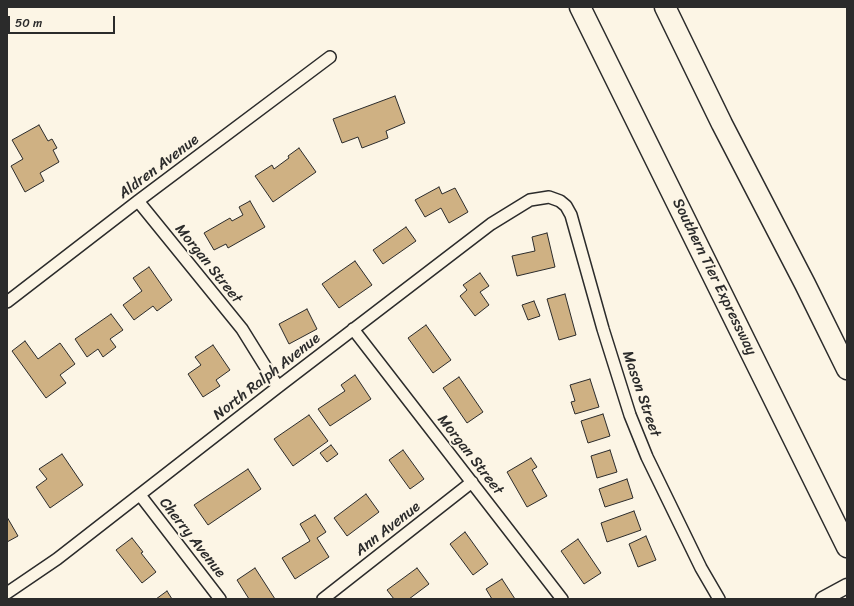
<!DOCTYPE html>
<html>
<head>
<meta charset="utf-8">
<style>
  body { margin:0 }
  #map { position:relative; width:854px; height:606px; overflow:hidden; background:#fcf5e5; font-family:Sriracha,sans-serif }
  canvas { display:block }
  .frame { position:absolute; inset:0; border:8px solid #2b2b2b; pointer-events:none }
  .scale { position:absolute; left:8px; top:16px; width:107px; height:18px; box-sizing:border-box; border:2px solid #2b2b2b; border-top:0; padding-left:5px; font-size:12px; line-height:14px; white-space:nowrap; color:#2b2b2b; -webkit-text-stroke:3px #fcf5e5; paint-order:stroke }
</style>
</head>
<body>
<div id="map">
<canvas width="854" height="606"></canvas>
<div class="frame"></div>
<div class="scale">50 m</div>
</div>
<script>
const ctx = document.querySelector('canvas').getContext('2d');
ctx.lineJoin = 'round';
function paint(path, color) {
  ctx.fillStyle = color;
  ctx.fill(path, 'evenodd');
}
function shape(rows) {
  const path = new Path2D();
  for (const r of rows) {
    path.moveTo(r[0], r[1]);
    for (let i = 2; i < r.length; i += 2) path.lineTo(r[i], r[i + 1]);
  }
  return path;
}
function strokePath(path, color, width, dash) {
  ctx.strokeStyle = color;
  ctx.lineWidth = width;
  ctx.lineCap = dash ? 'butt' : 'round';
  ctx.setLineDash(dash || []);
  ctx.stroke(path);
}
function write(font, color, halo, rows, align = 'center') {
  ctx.font = font + ' Sriracha,sans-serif';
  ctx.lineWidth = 4;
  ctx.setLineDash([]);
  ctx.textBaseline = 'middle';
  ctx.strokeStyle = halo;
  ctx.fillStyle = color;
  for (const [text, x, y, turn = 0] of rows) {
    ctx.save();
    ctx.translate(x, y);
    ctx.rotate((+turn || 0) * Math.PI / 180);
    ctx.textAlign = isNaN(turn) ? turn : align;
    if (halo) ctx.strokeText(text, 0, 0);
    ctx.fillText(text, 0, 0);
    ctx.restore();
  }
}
const building = shape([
  [395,96,405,123,386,131,388,138,362,148,358,137,342,143,333,119,395,96],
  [39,125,48,141,52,139,57,148,53,150,59,162,40,173,44,181,25,192,11,166,23,159,12,140,39,125],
  [299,148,316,172,273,202,255,176,272,165,274,169,289,158,288,156,299,148],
  [439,187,442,194,455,188,468,212,449,223,441,208,425,217,415,200,439,187],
  [250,201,265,227,228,248,226,244,214,250,204,233,230,218,232,221,243,215,239,207,250,201],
  [406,227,416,241,383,264,373,250,406,227],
  [547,233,555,267,517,276,512,256,535,251,532,237,547,233],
  [355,261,372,285,339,308,322,284,355,261],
  [149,267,172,300,157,311,153,306,134,320,123,305,142,291,133,278,149,267],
  [480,273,489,286,480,292,489,305,475,316,460,296,467,290,463,285,480,273],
  [565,294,576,335,559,340,547,299,565,294],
  [534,301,540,316,528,320,522,305,534,301],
  [307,309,317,329,289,344,279,324,307,309],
  [111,314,123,330,110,339,116,347,103,357,98,349,87,357,75,339,111,314],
  [426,325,451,360,433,373,408,338,426,325],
  [25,341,38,359,60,343,75,364,60,375,66,383,46,398,12,351,25,341],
  [213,345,230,370,216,380,220,386,203,397,188,374,201,365,195,357,213,345],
  [355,375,371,399,330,426,318,409,345,391,341,385,355,375],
  [459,377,483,412,467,423,443,388,459,377],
  [590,379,599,407,575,414,571,402,575,401,570,385,590,379],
  [603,414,610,436,588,443,581,421,603,414],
  [309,415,328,441,293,466,274,439,309,415],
  [331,445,338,454,327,462,320,453,331,445],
  [403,450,424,479,410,489,389,460,403,450],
  [610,450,617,472,597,478,591,456,610,450],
  [62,454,83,485,50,508,36,487,47,479,39,469,62,454],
  [531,458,537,467,532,470,547,496,527,507,507,472,531,458],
  [248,469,261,489,208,525,194,505,248,469],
  [627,479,633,498,605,507,599,489,627,479],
  [366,494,379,512,347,536,334,518,366,494],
  [634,511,641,530,607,542,601,523,634,511],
  [315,515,326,532,317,538,329,557,295,579,282,558,310,541,300,524,315,515],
  [7,517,18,536,7,542,7,517],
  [465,532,488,564,473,575,450,544,465,532],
  [646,536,656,560,638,567,629,544,646,536],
  [132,538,143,552,141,553,156,572,142,583,116,550,132,538],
  [578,539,601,573,584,584,561,551,578,539],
  [255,568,275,599,249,599,237,580,255,568],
  [417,568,429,584,409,599,394,599,387,590,417,568],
  [502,579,515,599,492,599,486,589,502,579],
  [167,591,172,599,156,599,167,591]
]);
paint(building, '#cfb183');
strokePath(building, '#2b2b2b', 1);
const minor = shape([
  [138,201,242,329,278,387],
  [7,302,138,201,330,57],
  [353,329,562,599],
  [140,495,220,599],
  [7,593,57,559,278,387,491,224,530,200,549,197,560,201,566,206,571,215,603,329,630,415,647,457,701,568,719,599],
  [323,599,472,482]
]);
const tertiary = shape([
  [823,599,847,586]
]);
const motorway = shape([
  [580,7,847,547],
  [665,7,722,124,805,284,847,369]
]);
strokePath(minor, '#2b2b2b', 14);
strokePath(tertiary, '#2b2b2b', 17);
strokePath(motorway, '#2b2b2b', 23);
strokePath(minor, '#fcf5e5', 11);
strokePath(tertiary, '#fcf5e5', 14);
strokePath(motorway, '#fcf5e5', 20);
write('15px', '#2b2b2b', '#fcf5e5', [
  ["Aldren Avenue",159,167,-37],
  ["Morgan Street",208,264,51],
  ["Southern Tier Expressway",714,277,64],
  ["North Ralph Avenue",267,377,-38],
  ["Mason Street",641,394,71],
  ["Morgan Street",470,455,52],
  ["Ann Avenue",388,529,-38],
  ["Cherry Avenue",192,538,52]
]);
</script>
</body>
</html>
